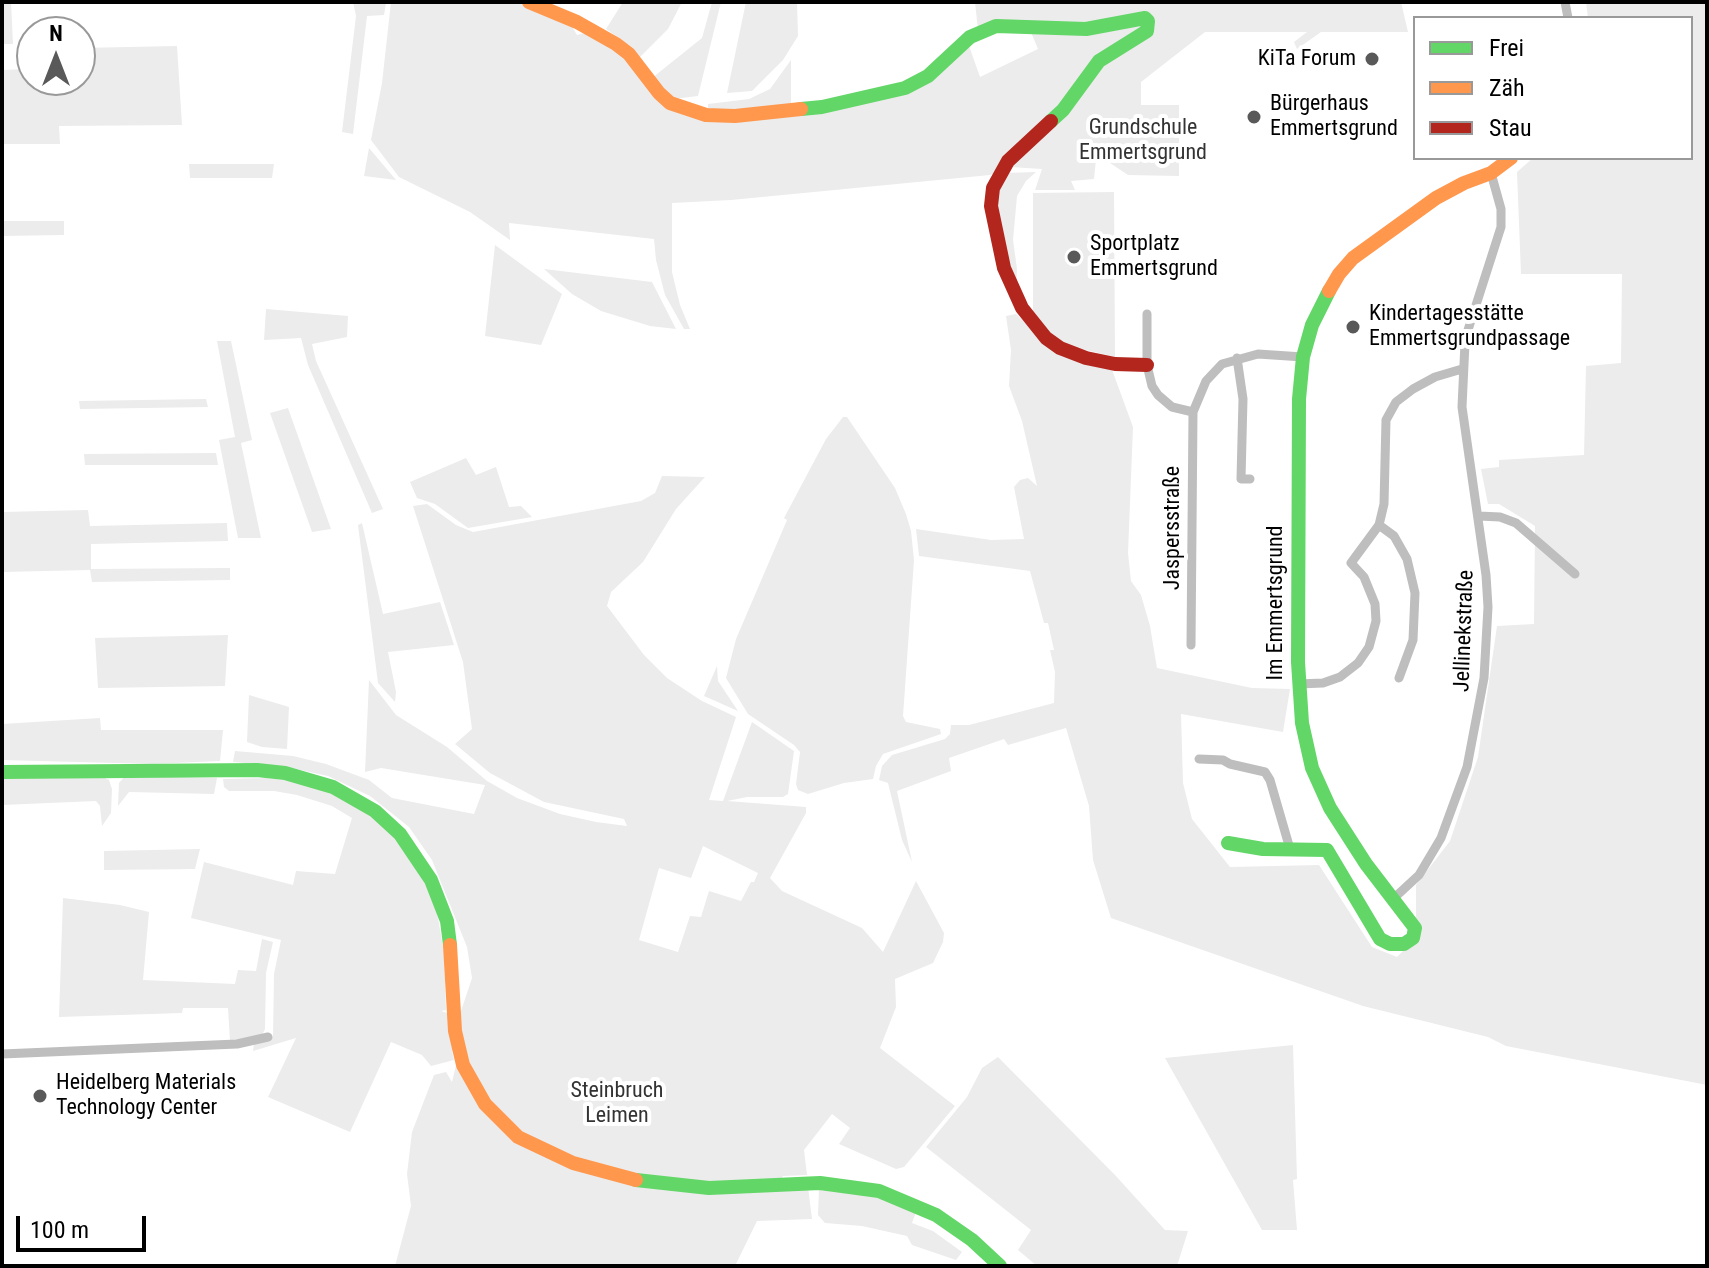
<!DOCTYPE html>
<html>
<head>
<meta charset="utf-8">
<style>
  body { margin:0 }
  #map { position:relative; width:1709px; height:1268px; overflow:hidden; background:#fff; font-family:"Roboto Condensed",sans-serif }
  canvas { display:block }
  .frame { position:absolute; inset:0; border:4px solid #000; pointer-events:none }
  .legend { position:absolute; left:1413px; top:16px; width:280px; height:144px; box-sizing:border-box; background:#fff; border:2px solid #999; margin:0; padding:10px 14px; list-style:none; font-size:24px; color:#000 }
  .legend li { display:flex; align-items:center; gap:16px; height:40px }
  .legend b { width:40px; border:2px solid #999 }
  .north { position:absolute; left:16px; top:16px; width:80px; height:80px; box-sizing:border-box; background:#fff; border:2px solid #999; border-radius:50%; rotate:0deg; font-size:22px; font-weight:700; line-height:32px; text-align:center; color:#000 }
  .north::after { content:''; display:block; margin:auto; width:28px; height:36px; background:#595959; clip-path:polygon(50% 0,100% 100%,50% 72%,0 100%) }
  .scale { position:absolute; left:16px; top:1216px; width:130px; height:36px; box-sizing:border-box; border:4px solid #000; border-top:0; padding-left:10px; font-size:24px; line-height:28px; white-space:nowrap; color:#000; -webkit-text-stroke:6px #fff; paint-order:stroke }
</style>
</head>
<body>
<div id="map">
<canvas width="1709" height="1268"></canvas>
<div class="frame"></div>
<ul class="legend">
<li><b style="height:10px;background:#63d668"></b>Frei</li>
<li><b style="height:10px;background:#ff974d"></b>Zäh</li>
<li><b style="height:10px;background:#b3261e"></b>Stau</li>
</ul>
<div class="north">N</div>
<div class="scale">100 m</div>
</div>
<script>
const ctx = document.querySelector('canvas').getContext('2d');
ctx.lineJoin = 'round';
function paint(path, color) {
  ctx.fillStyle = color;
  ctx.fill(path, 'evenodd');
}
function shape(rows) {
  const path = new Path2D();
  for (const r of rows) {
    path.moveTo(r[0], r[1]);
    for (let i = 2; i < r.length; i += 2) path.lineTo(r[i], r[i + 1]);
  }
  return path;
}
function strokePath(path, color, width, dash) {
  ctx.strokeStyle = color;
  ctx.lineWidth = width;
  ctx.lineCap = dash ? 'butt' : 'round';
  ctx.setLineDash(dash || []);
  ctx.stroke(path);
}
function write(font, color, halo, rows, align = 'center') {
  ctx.font = font + ' "Roboto Condensed",sans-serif';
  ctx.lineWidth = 8;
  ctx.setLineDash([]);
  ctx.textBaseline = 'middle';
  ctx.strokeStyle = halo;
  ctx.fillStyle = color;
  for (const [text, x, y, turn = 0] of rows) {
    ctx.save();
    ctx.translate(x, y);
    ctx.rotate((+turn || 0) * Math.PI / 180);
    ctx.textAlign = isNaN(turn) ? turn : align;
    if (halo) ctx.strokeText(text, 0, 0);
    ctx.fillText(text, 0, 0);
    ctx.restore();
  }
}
paint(shape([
  [2,2,11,2,13,44,2,44],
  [353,2,386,3,384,15,367,16,353,134,342,132,356,16],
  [391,2,522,2,570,23,577,35,589,32,605,42,692,117,882,100,968,43,980,77,1038,49,1030,30,978,30,975,2,1401,2,1408,32,1321,32,1297,49,1294,42,1307,32,1205,32,1141,82,1141,105,1179,105,1179,176,1128,175,1110,163,1096,159,1094,179,1071,181,1075,190,1035,190,1042,169,1010,167,990,175,731,200,672,203,672,272,680,305,690,329,684,329,665,295,656,260,654,239,509,223,510,240,470,212,399,177,371,140,382,83],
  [623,2,682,2,668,29,638,59,622,40,606,29],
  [712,2,721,2,698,96,674,99,652,78,702,38],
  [746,2,797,2,798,36,783,60,752,91,727,93],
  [1586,2,1707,2,1707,1085,1506,1046,1488,1037,1363,1006,1111,918,1093,860,1089,806,1066,728,1008,745,1004,739,949,758,951,771,897,791,912,862,902,840,888,783,879,780,882,766,892,755,945,739,950,734,951,725,969,725,1054,703,1055,672,1050,650,1054,650,1048,623,1044,623,1030,571,919,556,916,529,991,540,1024,539,1014,487,1020,480,1028,478,1037,486,1022,421,1009,386,1011,350,1006,316,1016,314,1059,354,1111,367,1133,427,1128,553,1131,581,1141,595,1150,626,1157,668,1252,688,1290,689,1283,732,1181,714,1183,783,1192,819,1230,867,1319,865,1372,947,1397,957,1416,938,1416,885,1450,841,1478,757,1497,626,1534,624,1535,526,1499,504,1488,504,1481,469,1499,467,1499,460,1584,455,1586,366,1621,363,1622,274,1521,274,1517,172,1533,158,1691,158,1691,18,1588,18],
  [177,46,182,125,59,126,60,144,2,144,2,70,32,69,32,80,80,80,80,48],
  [791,60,791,107,708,111,708,104,749,99,770,89],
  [369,148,396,180,364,176],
  [189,164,274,164,272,178,190,178],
  [1036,172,1026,181,1017,196,1013,240,1017,269,1016,290,1012,281,996,196,1005,173],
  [1114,192,1115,357,1069,346,1033,321,1033,193],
  [2,221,64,221,64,235,2,236],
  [495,245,562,294,541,345,485,336],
  [544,269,652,282,676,329,650,326,601,311,572,294],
  [266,309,348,316,347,337,312,344,316,361,383,509,372,513,308,365,301,338,264,340],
  [217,341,231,341,252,440,241,443,261,538,238,538,219,440,235,437],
  [206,399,208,407,80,409,79,401],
  [288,408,331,529,312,532,270,413],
  [843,417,847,417,895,488,906,514,911,531,914,560,903,716,906,722,940,729,941,734,883,754,876,766,873,779,844,783,808,794,798,790,796,784,800,752,794,745,748,714,726,678,736,639,787,520,784,518,826,439],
  [216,453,218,465,85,465,84,454],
  [466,458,476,475,496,467,509,507,521,506,532,517,468,528,435,504,417,498,410,482],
  [662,476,705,477,676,509,643,562,611,592,607,606,644,655,667,678,702,701,736,717,709,800,723,801,752,722,794,751,788,794,783,797,747,797,727,801,806,807,806,813,770,878,782,891,862,928,883,952,916,881,944,933,943,942,933,963,895,979,896,1007,880,1048,955,1106,904,1167,896,1169,839,1144,850,1128,832,1114,804,1150,807,1175,783,1176,773,1191,808,1187,812,1219,757,1221,735,1266,395,1266,411,1206,407,1174,412,1132,434,1075,446,1072,452,1082,459,1053,452,1051,454,1060,431,1066,422,1055,391,1042,350,1132,268,1097,296,1038,253,1051,254,1043,273,1037,274,974,281,940,191,918,204,862,293,885,296,871,335,874,352,818,332,806,297,795,274,791,229,791,224,787,223,779,267,778,307,783,355,803,396,836,427,887,437,913,444,952,446,1010,441,1011,459,1017,472,978,467,947,432,860,409,827,370,796,328,776,282,766,233,762,235,751,293,756,326,764,369,780,392,798,474,814,485,785,381,768,365,772,369,680,396,715,447,747,487,781,517,798,560,814,596,822,627,826,624,819,544,802,490,773,455,744,472,729,463,662,413,506,427,504,456,525,473,532,641,501,655,493],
  [703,846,758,873,754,882,751,882,741,901,709,891,701,917,690,916,678,952,639,940,659,868,691,878],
  [88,510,90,526,227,523,228,541,91,544,91,569,230,568,230,580,92,582,90,570,2,572,2,512],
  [362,523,383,614,440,602,454,645,388,652,396,692,395,702,378,683,358,525],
  [228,635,225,686,98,688,95,638],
  [717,666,718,681,738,711,704,696],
  [249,695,289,707,287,749,262,747,247,742],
  [100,718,101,730,223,730,220,761,153,764,2,760,2,724],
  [101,776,109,780,112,789,111,813,102,826,100,806,96,801,2,805,3,779],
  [125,776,217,778,214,794,129,792,118,806,119,783],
  [200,849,195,869,104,870,104,851],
  [63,898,120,905,149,912,143,980,235,984,238,970,256,971,262,939,273,942,266,973,265,1029,262,1035,230,1041,228,1008,183,1008,182,1013,59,1017],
  [1293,1045,1297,1179,1293,1180,1297,1230,1262,1230,1165,1058],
  [998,1057,1115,1175,1165,1230,1188,1231,1177,1266,1037,1266,1018,1250,1031,1230,926,1147,967,1097,982,1068],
  [819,1188,883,1198,916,1212,912,1223,933,1231,962,1252,956,1260,912,1245,907,1236,862,1226,825,1223,818,1215]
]), '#ececec');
strokePath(shape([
  [1565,2,1568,18],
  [1147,314,1147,365,1152,386,1158,395,1172,407,1193,412,1191,645],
  [1468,330,1501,227,1501,209,1491,173],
  [1237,358,1243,399,1241,479,1250,479],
  [1193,412,1206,381,1222,364,1258,354,1303,357],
  [1479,516,1500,517,1516,523,1575,574],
  [1399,678,1413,640,1415,593,1407,559,1394,536,1379,525,1384,504,1386,420,1396,402,1413,389,1435,377,1462,369],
  [1298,684,1323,683,1340,677,1358,663,1369,647,1376,621,1375,604,1364,577,1351,563,1379,525],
  [1199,759,1223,760,1230,764,1265,772,1270,780,1290,849],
  [1393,899,1419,875,1441,838,1467,767,1484,678,1488,607,1486,575,1462,407,1465,343],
  [2,1054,237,1044,268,1037]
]), '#bebebe', 9);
strokePath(shape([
  [801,109,822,107,905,88,928,76,970,37,996,26,1086,29,1145,18,1148,21,1147,31,1099,61,1063,110,1051,121],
  [2,772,257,770,285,773,333,787,375,811,400,834,431,880,447,921,450,945],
  [1228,843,1263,849,1327,850,1380,939,1390,944,1404,944,1413,938,1415,928,1366,864,1330,808,1312,768,1302,723,1298,662,1299,399,1303,357,1312,325,1329,291],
  [636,1180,709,1188,820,1183,879,1191,936,1215,972,1240,1000,1266]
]), '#63d668', 14);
strokePath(shape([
  [529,2,577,22,616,44,629,54,659,93,670,103,706,115,735,116,801,109],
  [1329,291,1339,274,1353,258,1436,198,1464,183,1491,173,1511,158],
  [450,945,455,1031,463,1065,485,1104,518,1137,573,1163,636,1180]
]), '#ff974d', 14);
strokePath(shape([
  [1051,121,1008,161,993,188,991,206,1004,268,1022,308,1046,338,1060,348,1086,358,1115,364,1147,365]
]), '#b3261e', 14);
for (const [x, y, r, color] of [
  [1372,59,8,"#595959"],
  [1254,117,8,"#595959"],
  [1074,257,8,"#595959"],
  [1353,327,8,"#595959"],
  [40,1096,8,"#595959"]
]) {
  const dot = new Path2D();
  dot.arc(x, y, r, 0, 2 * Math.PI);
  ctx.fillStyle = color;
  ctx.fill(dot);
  strokePath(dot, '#fff', 3);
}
write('22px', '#000', '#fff', [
  ["KiTa Forum",1356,59,"right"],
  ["Bürgerhaus",1270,104],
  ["Emmertsgrund",1270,129],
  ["Sportplatz",1090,244],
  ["Emmertsgrund",1090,269],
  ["Kindertagesstätte",1369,314],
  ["Emmertsgrundpassage",1369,339],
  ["Heidelberg Materials",56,1083],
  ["Technology Center",56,1108]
], 'left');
write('22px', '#333', '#fff', [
  ["Grundschule",1143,128],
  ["Emmertsgrund",1143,153],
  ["Steinbruch",617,1091],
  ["Leimen",617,1116]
]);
write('22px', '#000', '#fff', [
  ["Jaspersstraße",1173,528,-90],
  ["Im Emmertsgrund",1276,603,-90],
  ["Jellinekstraße",1465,631,-88]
]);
</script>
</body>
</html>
